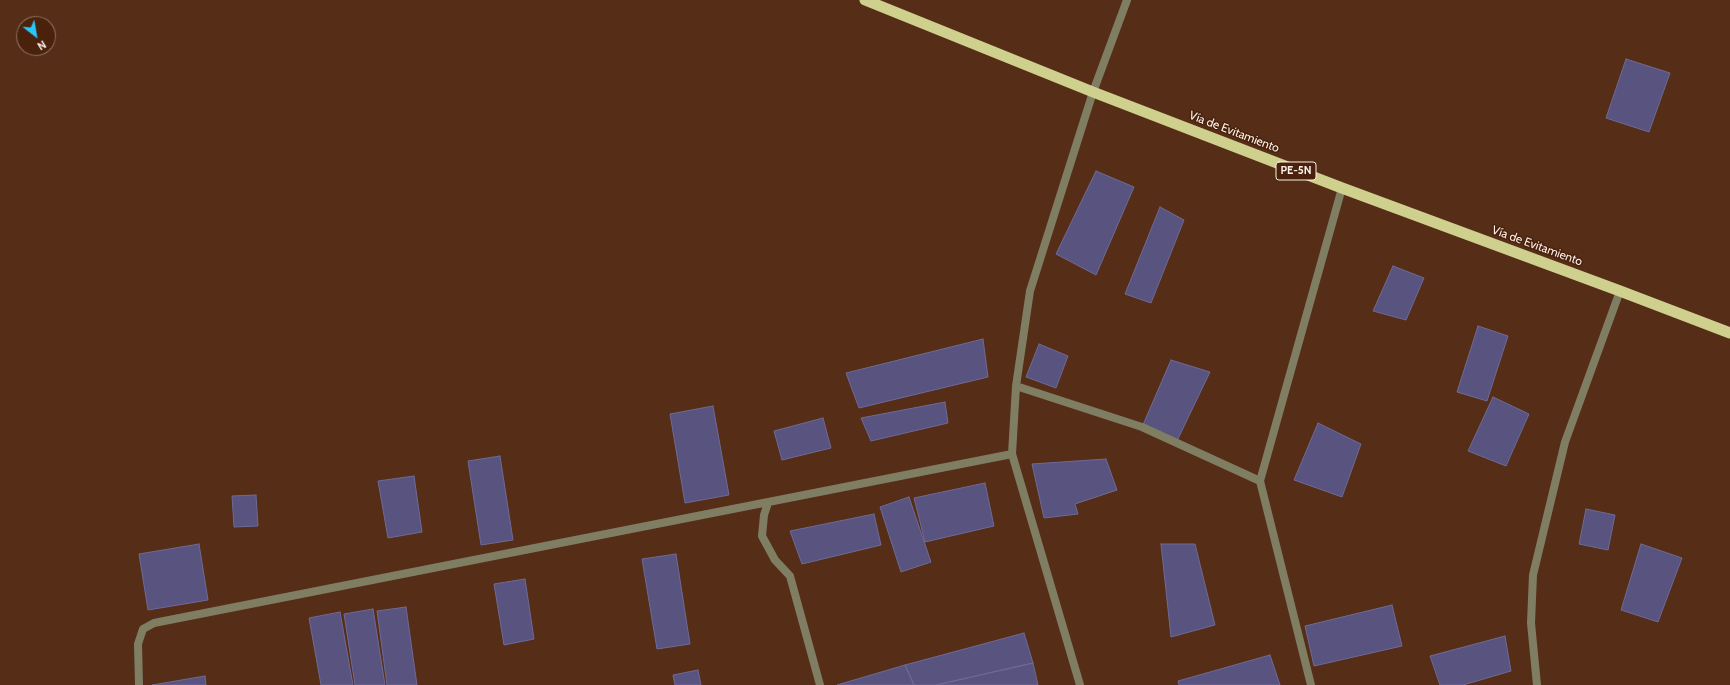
<!DOCTYPE html>
<html>
<head>
<meta charset="utf-8">
<style>
  body { margin:0 }
  #map { position:relative; width:1730px; height:685px; overflow:hidden; background:#562d16; font-family:Cabin,sans-serif }
  canvas { display:block }
  .north { position:absolute; left:16px; top:16px; width:40px; height:40px; box-sizing:border-box; background:#4a220b; border:1px solid #917565; border-radius:50%; rotate:149deg; font-size:11px; font-weight:700; line-height:16px; text-align:center; color:#fcf1ec }
  .north::after { content:''; display:block; margin:auto; width:14px; height:18px; background:#28c8ff; clip-path:polygon(50% 0,100% 100%,50% 72%,0 100%) }
</style>
</head>
<body>
<div id="map">
<canvas width="1730" height="685"></canvas>
<div class="north">N</div>
</div>
<script>
const ctx = document.querySelector('canvas').getContext('2d');
ctx.lineJoin = 'round';
function paint(path, color) {
  ctx.fillStyle = color;
  ctx.fill(path, 'evenodd');
}
function shape(rows) {
  const path = new Path2D();
  for (const r of rows) {
    path.moveTo(r[0], r[1]);
    for (let i = 2; i < r.length; i += 2) path.lineTo(r[i], r[i + 1]);
  }
  return path;
}
function strokePath(path, color, width, dash) {
  ctx.strokeStyle = color;
  ctx.lineWidth = width;
  ctx.lineCap = dash ? 'butt' : 'round';
  ctx.setLineDash(dash || []);
  ctx.stroke(path);
}
function write(font, color, halo, rows, align = 'center') {
  ctx.font = font + ' Cabin,sans-serif';
  ctx.lineWidth = 3;
  ctx.setLineDash([]);
  ctx.textBaseline = 'middle';
  ctx.strokeStyle = halo;
  ctx.fillStyle = color;
  for (const [text, x, y, turn = 0] of rows) {
    ctx.save();
    ctx.translate(x, y);
    ctx.rotate((+turn || 0) * Math.PI / 180);
    ctx.textAlign = isNaN(turn) ? turn : align;
    if (halo) ctx.strokeText(text, 0, 0);
    ctx.fillText(text, 0, 0);
    ctx.restore();
  }
}
const building = shape([
  [1626,59,1670,73,1649,132,1606,118,1626,59],
  [1096,171,1134,187,1096,275,1056,254,1096,171],
  [1160,207,1184,220,1151,303,1125,294,1160,207],
  [1393,266,1424,278,1406,320,1373,311,1393,266],
  [1478,326,1508,336,1487,401,1457,392,1478,326],
  [983,339,988,377,859,408,846,373,983,339],
  [1039,344,1068,356,1056,388,1026,377,1039,344],
  [1171,360,1210,372,1176,443,1142,427,1171,360],
  [1493,397,1529,414,1506,466,1468,451,1493,397],
  [945,402,948,423,871,441,861,418,945,402],
  [713,406,729,495,685,503,670,414,713,406],
  [823,418,831,448,782,460,774,431,823,418],
  [1318,423,1361,444,1342,497,1294,480,1318,423],
  [500,456,513,540,481,545,468,461,500,456],
  [1106,459,1117,490,1075,504,1078,514,1044,518,1032,464,1106,459],
  [414,476,422,532,388,538,378,481,414,476],
  [985,483,994,526,925,542,914,498,985,483],
  [256,495,258,526,234,527,232,496,256,495],
  [909,497,931,562,901,572,880,507,909,497],
  [1586,509,1615,515,1608,550,1579,544,1586,509],
  [874,514,881,545,802,564,790,531,874,514],
  [199,544,208,600,148,610,139,554,199,544],
  [1161,544,1195,544,1215,625,1171,637,1161,544],
  [1641,544,1682,558,1658,622,1621,610,1641,544],
  [676,554,690,644,657,649,642,559,676,554],
  [525,579,534,639,504,645,494,584,525,579],
  [1392,605,1402,646,1314,666,1305,626,1392,605],
  [406,607,417,685,387,685,377,611,406,607],
  [373,609,385,685,355,685,344,614,373,609],
  [340,612,353,685,321,685,309,618,340,612],
  [1024,633,1033,663,936,685,914,685,905,665,1024,633],
  [1505,636,1511,671,1463,685,1440,685,1430,656,1505,636],
  [1270,655,1280,685,1179,685,1178,681,1270,655],
  [1033,663,1038,685,936,685,1033,663],
  [905,665,914,685,837,685,905,665],
  [698,670,701,685,675,685,673,675,698,670],
  [205,676,206,685,152,685,205,676]
]);
paint(building, '#58547f');
strokePath(building, '#6e6a97', 1);
strokePath(shape([
  [1016,386,1142,427,1260,481],
  [768,503,764,515,762,536,775,560,790,576,820,685],
  [139,685,138,644,143,629,154,623,1012,454],
  [1080,685,1012,454,1016,386,1030,291,1093,92],
  [1311,685,1260,481,1342,188],
  [1537,685,1531,623,1533,575,1565,442,1620,291]
]), '#7f7e62', 8);
strokePath(shape([
  [1093,92,1127,0]
]), '#7f7e62', 8);
strokePath(shape([
  [865,0,1093,92,1342,188,1620,291,1730,333]
]), '#d0d08e', 11);
for (const [x, y, w] of [
  [1296,171,40]
]) {
  const box = new Path2D();
  box.roundRect(x - w / 2, y - 9, w, 18, 3);
  ctx.fillStyle = '#4a220b';
  ctx.fill(box);
  strokePath(box, '#fcf1ec', 1);
}
write('bold 11px', '#fcf1ec', null, [
  ["PE-5N",1296,171]
]);
write('12px', '#fcf1ec', '#4a220b', [
  ["Vía de Evitamiento",1234,132,21],
  ["Vía de Evitamiento",1537,246,20]
]);
</script>
</body>
</html>
